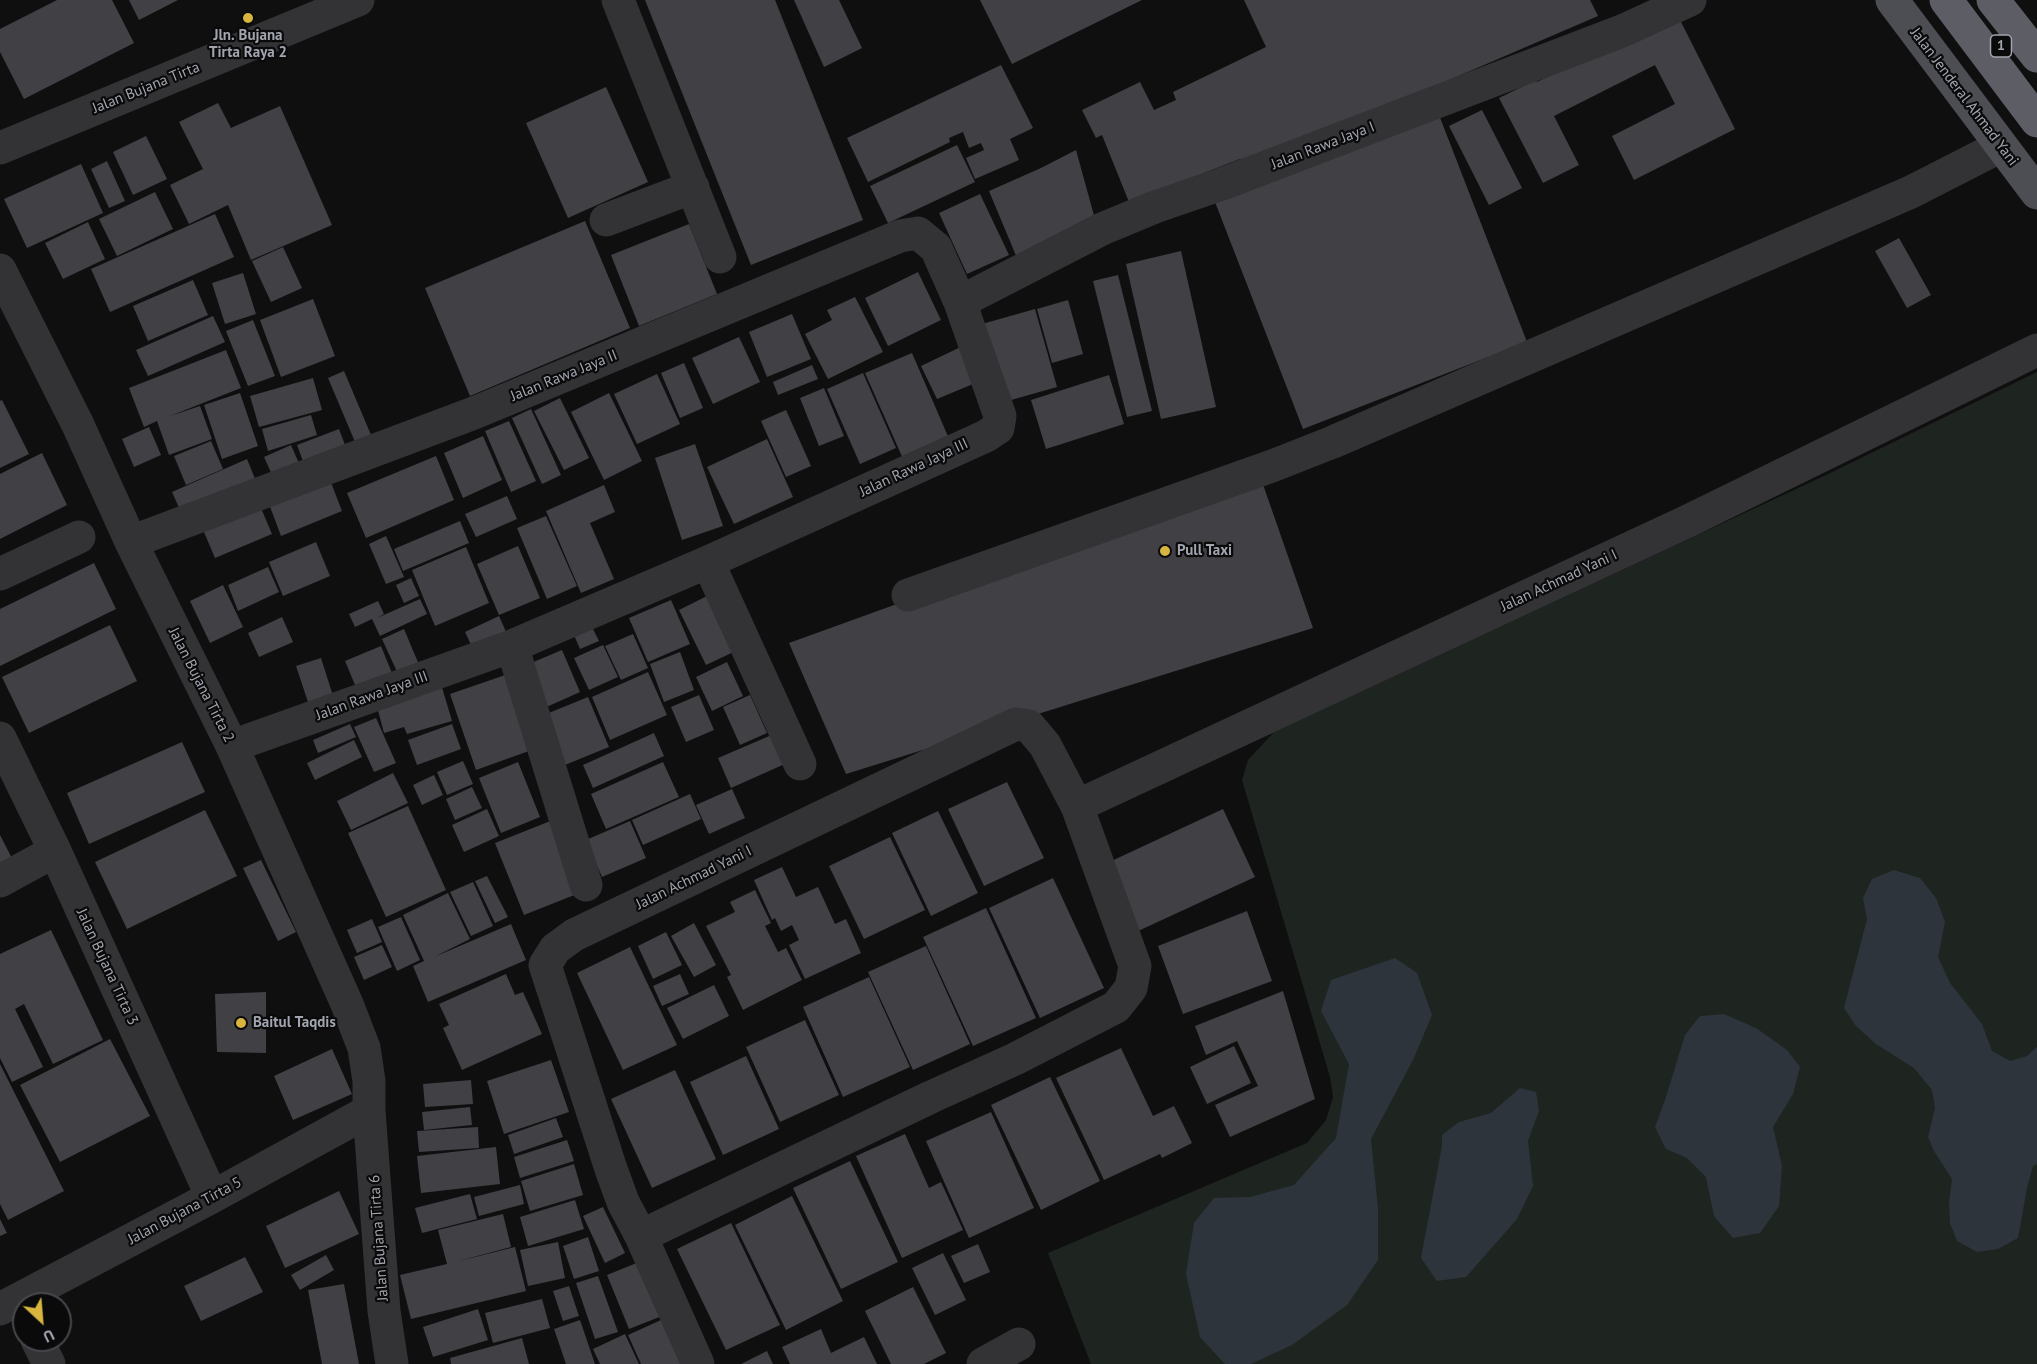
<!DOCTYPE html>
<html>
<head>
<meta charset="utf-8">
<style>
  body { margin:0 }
  #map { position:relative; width:2037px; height:1364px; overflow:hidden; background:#0f0f10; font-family:"PT Sans",sans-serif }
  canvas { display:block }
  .north { position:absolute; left:12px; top:1292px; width:60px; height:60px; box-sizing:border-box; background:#0a0a0b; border:2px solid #47484d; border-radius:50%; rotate:154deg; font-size:16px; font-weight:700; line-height:24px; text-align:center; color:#a2a5af }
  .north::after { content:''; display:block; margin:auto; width:21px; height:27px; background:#d8b53f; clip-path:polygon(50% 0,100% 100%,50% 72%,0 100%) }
</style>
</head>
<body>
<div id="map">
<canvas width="2037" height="1364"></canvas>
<div class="north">U</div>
</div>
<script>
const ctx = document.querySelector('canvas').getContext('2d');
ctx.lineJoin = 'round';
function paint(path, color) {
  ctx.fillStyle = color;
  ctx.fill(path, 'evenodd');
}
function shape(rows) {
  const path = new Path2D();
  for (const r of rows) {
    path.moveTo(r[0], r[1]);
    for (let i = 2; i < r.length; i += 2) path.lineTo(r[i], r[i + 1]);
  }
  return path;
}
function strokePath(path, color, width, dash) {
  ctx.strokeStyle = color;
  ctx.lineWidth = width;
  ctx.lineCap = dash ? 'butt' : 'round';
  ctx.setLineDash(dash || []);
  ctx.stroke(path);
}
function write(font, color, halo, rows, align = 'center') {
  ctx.font = font + ' "PT Sans",sans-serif';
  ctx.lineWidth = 4.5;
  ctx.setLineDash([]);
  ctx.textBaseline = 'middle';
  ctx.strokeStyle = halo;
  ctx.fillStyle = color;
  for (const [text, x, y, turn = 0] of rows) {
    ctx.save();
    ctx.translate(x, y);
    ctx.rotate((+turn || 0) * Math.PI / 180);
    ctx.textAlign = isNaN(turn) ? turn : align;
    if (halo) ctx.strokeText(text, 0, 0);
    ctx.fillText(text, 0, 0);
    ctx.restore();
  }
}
paint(shape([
  [2037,372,2037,1364,1091,1364,1048,1253,1307,1143,1326,1120,1333,1097,1330,1077,1242,780,1248,760,1274,732,1824,476]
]), '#1e241f');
paint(shape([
  [1894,870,1920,878,1936,898,1945,922,1938,957,1950,983,1982,1024,1992,1051,2010,1061,2027,1056,2037,1047,2037,1164,2033,1166,2027,1188,2018,1238,1998,1249,1977,1252,1957,1241,1950,1223,1949,1203,1952,1179,1934,1151,1928,1137,1935,1108,1932,1090,1914,1068,1876,1044,1856,1026,1844,1008,1867,919,1863,898,1872,879],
  [1395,958,1417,973,1432,1015,1413,1060,1371,1139,1378,1208,1378,1260,1347,1305,1292,1345,1251,1364,1225,1364,1200,1337,1186,1274,1194,1223,1214,1198,1250,1197,1294,1185,1336,1138,1349,1064,1321,1011,1331,980],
  [1724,1014,1756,1028,1787,1050,1800,1067,1793,1094,1773,1127,1782,1166,1779,1206,1760,1233,1733,1238,1714,1216,1706,1177,1687,1158,1666,1149,1655,1127,1665,1100,1685,1035,1700,1016],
  [1520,1088,1536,1092,1539,1111,1528,1141,1533,1186,1517,1219,1466,1277,1437,1281,1421,1258,1442,1146,1442,1135,1459,1122,1491,1113]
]), '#2e343b');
paint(shape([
  [57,0,112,0,134,43,24,99,0,52,0,29],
  [129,0,178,0,139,20],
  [645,0,775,0,863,220,751,265],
  [794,0,839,0,862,48,824,67],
  [980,0,1142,0,1012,64],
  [1244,0,1590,0,1598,16,1254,164,1240,159,1129,202,1102,135,1096,138,1082,110,1140,82,1154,110,1176,100,1173,92,1266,47],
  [1676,12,1735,129,1634,180,1612,136,1675,104,1655,65,1554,116,1579,165,1543,183,1499,98,1536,80,1537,82],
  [1001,65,1033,128,1010,139,1019,160,975,179,966,158,984,150,981,143,969,148,963,132,949,138,950,142,868,182,847,138],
  [606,87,648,182,568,218,526,123],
  [218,103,231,128,280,106,332,225,251,260,228,205,189,224,170,185,203,169,179,122],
  [1482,110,1522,188,1489,205,1449,126],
  [1439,115,1527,342,1303,429,1215,202],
  [146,136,167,179,133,195,113,152],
  [957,145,975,182,888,223,870,186],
  [1076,150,1095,219,1017,258,989,191,1041,168],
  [107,161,125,201,109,208,91,169],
  [81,164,103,213,27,248,4,199],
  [155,192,173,229,117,256,99,219],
  [980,194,1009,255,967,274,939,213],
  [215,214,234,257,110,312,91,269],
  [585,221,630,328,470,396,425,288],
  [88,222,105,259,63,279,45,243],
  [689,224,717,294,639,326,611,255],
  [1899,238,1931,295,1907,308,1875,251],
  [283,247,302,288,271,302,252,261],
  [1181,251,1216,407,1161,419,1126,264],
  [918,272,941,320,888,346,865,298],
  [243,273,256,314,225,324,212,283],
  [1118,275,1152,411,1127,417,1093,281],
  [193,280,208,315,148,341,133,306],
  [855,297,883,352,828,379,805,334,832,320,827,310],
  [313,299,335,356,281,377,260,320],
  [1068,300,1083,354,1052,363,1037,309],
  [1035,309,1057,387,997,404,975,326],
  [792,314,811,359,767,377,749,332],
  [213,316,225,342,148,376,136,350],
  [253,320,275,376,248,386,226,331],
  [739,337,760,382,713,404,692,358],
  [969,343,985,379,937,399,921,366],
  [226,350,241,388,170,416,200,406,212,439,169,455,157,421,144,427,129,388],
  [912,353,950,441,904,461,865,373],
  [684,363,703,408,680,418,661,373],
  [812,365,818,379,778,395,773,382],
  [344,371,374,442,358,449,328,378],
  [863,373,896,448,860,464,827,389],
  [657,374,680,424,637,444,614,394],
  [1109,375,1124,424,1046,449,1031,400],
  [313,378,322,410,259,427,250,396],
  [824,388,844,436,819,446,800,398],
  [240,393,258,446,222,459,204,405],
  [609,393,642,461,604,480,571,412],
  [560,398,589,458,564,470,534,411],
  [2,400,29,454,0,468,0,401],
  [531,409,561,475,542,484,512,418],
  [786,410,811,466,786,477,761,421],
  [311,415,317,435,268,451,262,429],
  [509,421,536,481,511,492,485,431],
  [149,427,161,455,134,467,122,439],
  [339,429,348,453,306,469,297,445],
  [483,436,502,480,463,498,444,453],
  [767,439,793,497,734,524,707,467],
  [211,441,223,469,186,485,174,456],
  [695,444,723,526,682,540,655,458],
  [291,445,301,468,274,479,264,457],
  [42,453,67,505,0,539,0,474],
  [436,456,454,500,366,538,347,493],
  [247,459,258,486,184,519,172,492],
  [1259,473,1313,628,846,774,789,643],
  [330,480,342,511,281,536,269,504],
  [604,485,615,512,590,523,614,579,581,593,546,511],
  [507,496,517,519,476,537,465,514],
  [258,501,272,534,215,558,201,525],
  [546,516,577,586,547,599,517,528],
  [460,521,469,543,403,571,394,549],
  [386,536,404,577,386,584,369,544],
  [316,542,330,576,283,596,269,562],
  [518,546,540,598,499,615,477,564],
  [466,547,489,603,435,626,412,570],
  [94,563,116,609,0,666,0,609],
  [268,567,279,592,238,611,228,585],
  [411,578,419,596,404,603,396,585],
  [223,585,243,627,210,643,190,601],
  [717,591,744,647,706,665,679,610],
  [420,599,427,614,380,636,372,619,355,627,349,614,378,601,384,614,377,618],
  [671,600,690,644,648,662,629,618],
  [499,616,507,634,473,649,465,632],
  [282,617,293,642,259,657,248,633],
  [589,621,599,641,580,649,571,628],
  [110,625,137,681,29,733,2,677],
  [404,629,420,667,399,676,382,639],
  [633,634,648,668,621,680,605,646],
  [603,645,618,677,589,690,574,658],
  [381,646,394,678,358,692,345,661],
  [562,650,580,692,542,709,524,666],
  [680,652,694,690,664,702,650,664],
  [321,658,335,702,311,711,296,666],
  [727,662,743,696,712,711,696,677],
  [514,672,540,747,476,770,450,694],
  [648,672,667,715,610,740,592,697],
  [441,684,452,721,407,734,404,727,384,733,375,699],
  [699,695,714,730,686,742,671,707],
  [750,695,767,733,740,745,723,707],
  [588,697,609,747,560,767,539,717],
  [376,718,396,763,374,772,354,727],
  [350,724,356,737,318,753,313,740],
  [452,724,461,749,417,765,408,740],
  [654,733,664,756,593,788,583,765],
  [774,734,787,763,731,788,718,758],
  [354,740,362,757,315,780,307,763],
  [182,742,205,792,89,844,67,793],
  [463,761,473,784,447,795,437,772],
  [518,762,540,817,501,833,479,778],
  [663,762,679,797,606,829,591,794],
  [393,773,408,803,351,830,337,801],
  [434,775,443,795,422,805,413,785],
  [1007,782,1044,858,984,886,948,809],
  [472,787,482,808,455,820,446,799],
  [732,789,745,818,709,834,696,805],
  [690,794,701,819,643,845,632,820],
  [408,806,446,890,386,917,348,833],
  [487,809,499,836,464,852,452,825],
  [1223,809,1255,877,1136,932,1105,864],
  [205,810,237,876,127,929,95,862],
  [938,811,978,893,931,916,892,833],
  [558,818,587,890,524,915,495,843],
  [630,821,646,858,602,877,586,840],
  [0,835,17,868,0,877],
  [890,837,925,910,864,939,829,866],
  [261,860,296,932,278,941,243,868],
  [782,867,796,897,818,887,835,924,846,919,861,953,805,979,789,945,799,940,792,925,781,931,775,918,772,920,754,880],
  [487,876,508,917,495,923,475,881],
  [1053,878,1104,988,1040,1018,989,908],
  [473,882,493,926,471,936,450,892],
  [755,890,771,923,765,926,778,952,786,948,802,980,743,1010,727,977,731,975,706,926,735,912,730,902],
  [448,893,470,939,434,957,511,924,526,960,428,1002,413,966,424,961,403,915],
  [986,908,1036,1018,973,1046,923,937],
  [1247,911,1272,981,1183,1014,1158,946],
  [401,917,420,960,397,971,378,927],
  [372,919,382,942,357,953,347,930],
  [694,923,716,965,694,977,671,936],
  [51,930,103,1040,53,1064,24,1004,15,1009,43,1067,12,1082,0,1058,0,954],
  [666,932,682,965,653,979,638,946],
  [382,945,392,967,364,980,354,957],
  [926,946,970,1044,913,1070,868,972],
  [630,947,677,1045,623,1070,577,973],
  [506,974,515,995,523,992,542,1034,462,1070,443,1028,449,1025,439,1004],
  [680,974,689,994,662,1006,653,986],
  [869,977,910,1067,843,1097,803,1007],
  [714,985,729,1016,683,1039,667,1008],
  [1283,991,1315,1099,1230,1137,1215,1105,1258,1086,1237,1041,1206,1055,1195,1026],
  [266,992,266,1053,217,1052,215,994],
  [805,1020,839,1095,780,1122,746,1047],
  [110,1039,150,1116,60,1162,20,1085],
  [1234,1046,1251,1083,1207,1104,1190,1067],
  [1121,1048,1153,1116,1174,1106,1192,1143,1162,1158,1160,1154,1104,1180,1056,1078],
  [332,1049,352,1094,293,1120,274,1076],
  [746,1056,779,1129,723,1155,690,1082],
  [551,1060,569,1112,504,1134,487,1081],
  [0,1064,64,1191,8,1220,0,1204],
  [675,1070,716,1159,652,1188,611,1099],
  [1050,1077,1100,1181,1041,1210,991,1105],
  [471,1080,473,1104,425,1107,423,1084],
  [470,1107,472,1125,424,1130,422,1112],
  [991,1112,1034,1208,969,1238,926,1141],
  [556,1118,563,1137,514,1154,508,1135],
  [478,1127,479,1148,419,1152,417,1131],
  [905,1134,929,1188,941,1182,963,1230,902,1258,856,1156],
  [567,1140,574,1161,520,1178,514,1157],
  [496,1147,500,1184,421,1193,417,1156],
  [850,1161,898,1262,841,1289,793,1188],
  [574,1164,583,1195,530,1211,521,1181],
  [520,1185,524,1204,479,1216,474,1197],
  [339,1191,359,1234,285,1268,266,1226],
  [470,1194,477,1219,422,1233,415,1208],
  [792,1196,843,1301,786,1330,735,1225],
  [575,1200,584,1229,528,1246,520,1217],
  [603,1207,625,1253,605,1263,583,1216],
  [503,1214,511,1247,455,1262,515,1247,526,1291,411,1319,400,1275,447,1264,438,1230],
  [0,1219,7,1233,0,1236],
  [731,1223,780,1325,726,1350,677,1249],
  [588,1237,599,1271,574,1279,563,1246],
  [558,1242,565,1278,528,1286,520,1250],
  [978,1244,990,1272,964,1283,951,1256],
  [943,1253,966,1300,935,1315,912,1268],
  [326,1255,334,1270,300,1290,291,1275],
  [245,1257,263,1292,201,1321,184,1286],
  [644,1260,667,1314,629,1329,607,1275],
  [598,1276,618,1332,595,1339,576,1283],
  [344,1284,359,1364,322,1364,308,1290],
  [569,1286,579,1316,563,1321,553,1291],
  [913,1287,946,1353,924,1364,891,1364,865,1311],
  [542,1299,550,1328,493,1343,485,1313],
  [478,1309,488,1340,433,1357,423,1327],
  [580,1320,595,1364,566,1364,554,1329],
  [661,1320,681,1364,641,1364,628,1335],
  [821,1329,831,1353,864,1337,877,1364,790,1364,782,1347],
  [625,1334,639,1364,600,1364,593,1349],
  [522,1338,529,1364,451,1364,450,1358],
  [767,1351,773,1364,741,1364]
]), '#414145');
strokePath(shape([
  [618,0,720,257],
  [0,148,358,0],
  [606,220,693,187],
  [0,270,78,425,131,542,232,746,347,1004,364,1048,369,1081,369,1111,384,1311,392,1364],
  [960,302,1102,229,1155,207,1222,184,1622,31,1690,0],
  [131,542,474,413,900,236,918,233,936,248,960,302,1000,416,998,428,986,436,708,562,512,646,232,746],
  [708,562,800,764],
  [0,574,79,537],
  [908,595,1272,466,1333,442,1911,192,2001,146],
  [512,646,586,885],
  [0,738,55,851,212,1197],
  [0,881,55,851],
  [641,1236,623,1202,611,1169,545,965,555,949,574,935,1016,724,1029,726,1045,745,1077,806],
  [0,1309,212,1197,369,1111],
  [37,1340,49,1364],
  [698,1364,641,1236,931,1097,1015,1059,1116,1007,1131,988,1135,966,1077,806,1688,521,2037,350],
  [983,1364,1019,1344]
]), '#333336', 33);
strokePath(shape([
  [1892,0,2037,193]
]), '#4d4e53', 33);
strokePath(shape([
  [1946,0,2037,121],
  [1993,0,2037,56]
]), '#5d5e65', 33);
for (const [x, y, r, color] of [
  [248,18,6,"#d8b53f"],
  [1165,551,6,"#d8b53f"],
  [241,1023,6,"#d8b53f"]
]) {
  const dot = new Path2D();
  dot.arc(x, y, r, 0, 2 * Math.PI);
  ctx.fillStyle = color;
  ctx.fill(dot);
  strokePath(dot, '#0a0a0b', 2);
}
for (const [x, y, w] of [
  [2001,46,21]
]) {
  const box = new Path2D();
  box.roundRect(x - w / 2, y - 11, w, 22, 4.5);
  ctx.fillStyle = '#0a0a0b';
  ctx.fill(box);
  strokePath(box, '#a2a5af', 1.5);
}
write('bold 14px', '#a2a5af', null, [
  ["1",2001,46]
]);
write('bold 15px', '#a2a5af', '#0a0a0b', [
  ["Jln. Bujana",248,36,"center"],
  ["Tirta Raya 2",248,53,"center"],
  ["Pull Taxi",1177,551],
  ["Baitul Taqdis",253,1023]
], 'left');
write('15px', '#a2a5af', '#0a0a0b', [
  ["Jalan Bujana Tirta",146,88,-22],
  ["Jalan Jenderal Ahmad Yani",1964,97,53],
  ["Jalan Rawa Jaya I",1323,146,-21],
  ["Jalan Rawa Jaya II",564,376,-22],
  ["Jalan Rawa Jaya III",914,468,-25],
  ["Jalan Achmad Yani I",1559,581,-25],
  ["Jalan Bujana Tirta 2",201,685,63],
  ["Jalan Rawa Jaya III",372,696,-20],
  ["Jalan Achmad Yani I",694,878,-26],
  ["Jalan Bujana Tirta 3",107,967,65],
  ["Jalan Bujana Tirta 5",185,1211,-28],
  ["Jalan Bujana Tirta 6",379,1238,-94]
]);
</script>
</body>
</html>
